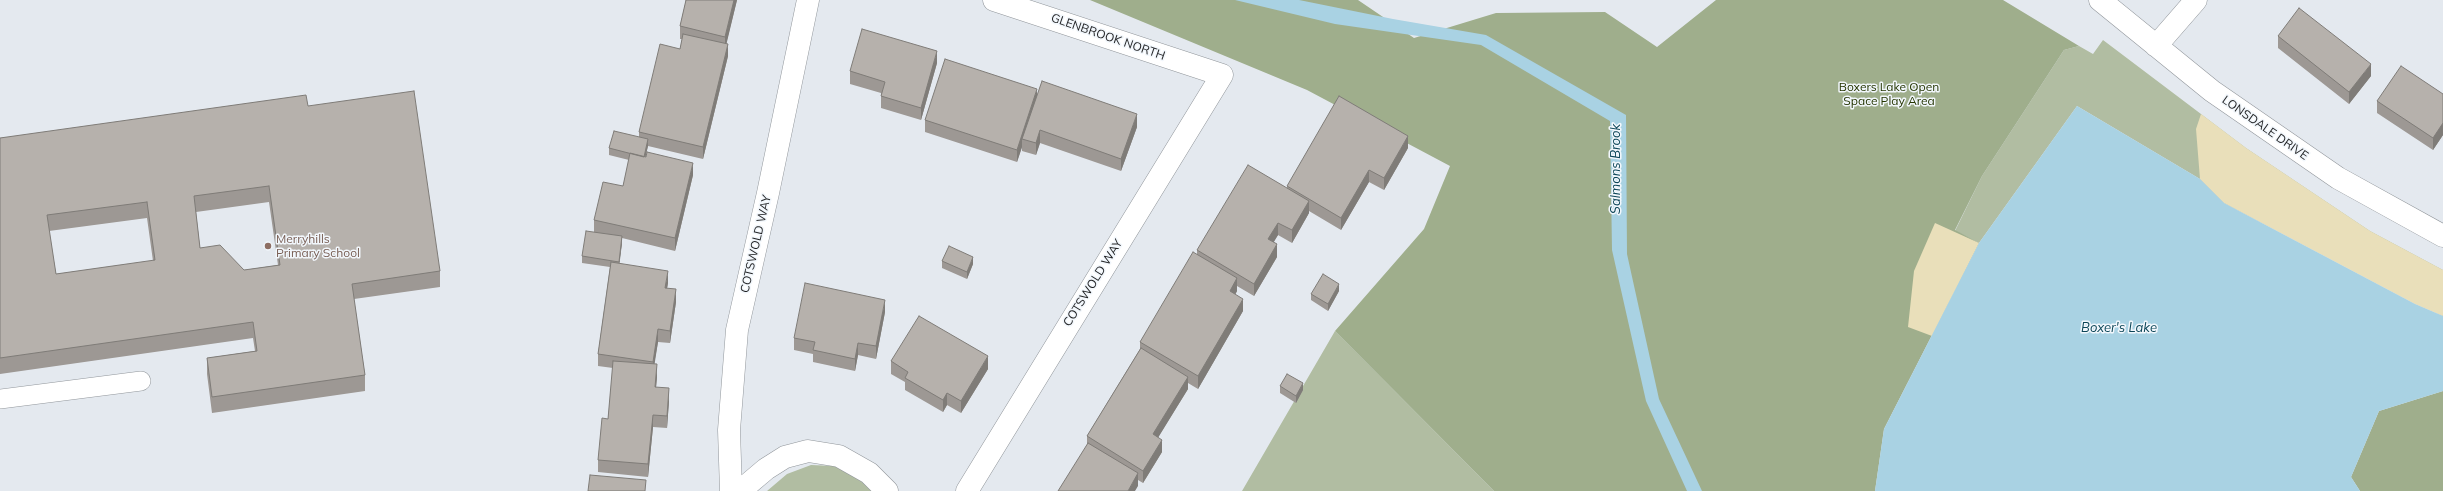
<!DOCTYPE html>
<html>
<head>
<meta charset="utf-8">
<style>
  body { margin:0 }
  canvas { display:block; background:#e4e9ef }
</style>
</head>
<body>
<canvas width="2443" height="491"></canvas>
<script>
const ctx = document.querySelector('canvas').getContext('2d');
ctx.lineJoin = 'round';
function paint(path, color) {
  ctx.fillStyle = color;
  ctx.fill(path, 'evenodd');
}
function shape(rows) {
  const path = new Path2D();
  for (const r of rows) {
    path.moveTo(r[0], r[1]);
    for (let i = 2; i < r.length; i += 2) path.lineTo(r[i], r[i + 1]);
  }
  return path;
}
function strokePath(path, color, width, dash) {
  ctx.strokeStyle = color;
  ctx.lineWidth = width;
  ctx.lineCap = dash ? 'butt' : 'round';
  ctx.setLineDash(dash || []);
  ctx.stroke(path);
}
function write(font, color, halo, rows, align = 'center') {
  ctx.font = font + ' Mulish,sans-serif';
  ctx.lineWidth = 3;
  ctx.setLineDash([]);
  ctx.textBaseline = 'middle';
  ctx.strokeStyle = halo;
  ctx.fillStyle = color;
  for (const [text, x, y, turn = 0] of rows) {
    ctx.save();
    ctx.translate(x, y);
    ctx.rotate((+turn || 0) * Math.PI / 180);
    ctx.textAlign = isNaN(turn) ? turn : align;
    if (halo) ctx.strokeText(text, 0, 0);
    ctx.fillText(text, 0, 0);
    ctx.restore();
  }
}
paint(shape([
  [2103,40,2246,148,2370,231,2443,270,2443,316,2224,203,2200,179,2077,106,1979,243,1955,231,1982,176,2064,50,2079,46,2093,54],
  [1335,331,1494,491,1242,491],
  [811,465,834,466,856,474,876,491,767,491,787,474]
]), '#b1bda2');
paint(shape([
  [1090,0,1358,0,1414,38,1496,13,1605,12,1657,47,1716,0,2003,0,2079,46,2064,50,1982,176,1955,230,1979,243,1884,429,1875,491,1494,491,1335,331,1424,229,1450,166,1307,90],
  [2443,391,2443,491,2360,491,2351,477,2379,411]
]), '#9fae8c');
paint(shape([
  [2201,114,2246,148,2370,231,2443,270,2443,316,2415,304,2224,203,2200,179,2196,129],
  [1935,223,1979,243,1932,336,1908,327,1914,271]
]), '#e9dfba');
paint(shape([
  [1235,0,1299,0,1393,19,1486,35,1626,115,1627,254,1659,399,1702,491,1687,491,1646,401,1612,250,1610,121,1481,45,1335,24],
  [2077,106,2200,179,2224,203,2415,304,2443,316,2443,391,2379,411,2351,477,2360,491,1875,491,1884,429,1979,243]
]), '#a9d2e3');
const lane = shape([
  [0,399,141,381]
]);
const street = shape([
  [2100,0,2212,91,2338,178,2443,236],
  [2156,46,2196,0],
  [731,491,729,430,737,330,768,193,808,0],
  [740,491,766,469,785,457,808,451,839,456,869,473,887,491],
  [967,491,1222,75,994,0]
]);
strokePath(lane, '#91969b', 20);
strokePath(street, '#91969b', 23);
strokePath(lane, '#fff', 19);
strokePath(street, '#fff', 22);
paint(shape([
  [686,0,737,0,726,44,728,56,703,159,648,146,645,157,693,175,675,251,622,238,622,243,619,263,668,283,667,288,676,302,670,343,658,342,654,364,657,377,656,387,669,401,667,428,653,427,648,477,598,472,598,460,608,419,613,368,598,366,598,354,610,267,582,263,582,256,594,232,594,220,623,186,629,160,609,155,609,148,639,137,639,132,680,49,682,39,680,39,680,26],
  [2278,36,2371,76,2349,104,2278,48],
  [937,63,921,120,881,108,881,93,850,84,850,71],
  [1037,94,1137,127,1121,171,1040,143,1036,155,1022,151,1022,147,1017,162,925,132,925,120],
  [2443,94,2443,135,2433,150,2377,113,2377,101],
  [308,106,440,271,440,287,354,299,365,375,365,391,212,413,207,374,207,358,255,351,253,338,0,374,0,138],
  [269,202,278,265,244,270,200,248,196,212],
  [147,218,153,261,56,274,49,231],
  [1408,148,1384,190,1369,182,1341,230,1309,211,1309,213,1292,243,1278,235,1273,242,1277,257,1254,296,1237,286,1237,291,1235,295,1243,311,1198,389,1188,383,1188,389,1158,437,1162,452,1143,483,1138,480,1138,486,1087,445,1087,436,1140,349,1140,342,1197,254,1197,250,1287,188,1287,186],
  [942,261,973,264,967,279,942,268],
  [1339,291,1328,311,1311,300,1311,294],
  [885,312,876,359,858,355,855,371,813,362,813,354,794,350,794,338],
  [891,361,988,369,961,413,947,405,943,412,905,390,905,382,891,374],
  [1280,386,1303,390,1296,403,1280,393]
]), '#9d9894');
paint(shape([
  [734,0,737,0,725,50,725,37],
  [728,44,728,56,703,159,703,147],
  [937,51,937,63,921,120,921,108],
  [2371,64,2371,76,2349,104,2349,92],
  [1037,89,1037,102,1022,139,1022,147,1017,162,1017,150],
  [1137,114,1137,127,1121,171,1121,159],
  [2443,123,2443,135,2433,150,2433,138],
  [1040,130,1040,143,1036,155,1036,143],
  [1408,136,1408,148,1384,190,1384,178],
  [648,139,648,146,644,164,644,157],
  [693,163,693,175,675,251,675,238],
  [1369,170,1369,182,1341,230,1341,218],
  [1309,201,1309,213,1292,243,1292,230],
  [1278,223,1278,235,1268,252,1268,239],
  [622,236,622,243,619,268,619,262],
  [1277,244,1277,257,1254,296,1254,284],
  [973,257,973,264,967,279,967,272],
  [668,271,668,283,665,300,665,288],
  [1237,278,1237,291,1230,304,1230,291],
  [1339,284,1339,291,1328,311,1328,304],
  [676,289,676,302,670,343,670,331],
  [1243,299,1243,311,1198,389,1198,376],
  [885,300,885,312,876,359,876,346],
  [658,329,658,342,653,374,653,362],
  [858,343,858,355,855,371,855,359],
  [988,356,988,369,961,413,961,401],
  [657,364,657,377,655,399,655,387],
  [1188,377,1188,389,1153,446,1153,434],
  [1303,383,1303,390,1296,403,1296,396],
  [669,388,669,401,667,428,667,416],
  [947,393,947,405,943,412,943,400],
  [653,415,653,427,648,477,648,464],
  [1162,440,1162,452,1143,483,1143,471],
  [1138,473,1138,486,1135,491,1128,491]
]), '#7f7c78');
const building = shape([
  [686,0,734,0,725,37,680,26,686,0],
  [2299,8,2371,64,2349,92,2278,36,2299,8],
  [862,29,937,51,921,108,881,96,885,82,850,71,862,29],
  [683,34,728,44,703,147,639,132,660,44,680,49,683,34],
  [945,59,1037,89,1017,150,925,120,945,59],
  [2401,66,2443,94,2443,123,2433,138,2377,101,2401,66],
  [1042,81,1137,114,1121,159,1040,130,1036,143,1022,139,1042,81],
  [414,91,440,271,352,284,365,375,212,397,207,358,257,351,253,322,0,358,0,138,306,95,308,106,414,91],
  [269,186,280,265,244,270,220,245,200,248,194,196,269,186],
  [147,202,155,260,56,274,47,215,147,202],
  [1339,96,1408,136,1384,178,1369,170,1341,218,1287,186,1339,96],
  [614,131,648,139,644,157,609,148,614,131],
  [647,152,693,163,675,238,594,220,603,182,623,186,630,153,646,157,647,152],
  [1248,165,1309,201,1292,230,1278,223,1268,239,1277,244,1254,284,1197,250,1248,165],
  [586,231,622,236,619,262,582,256,586,231],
  [949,246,973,257,967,272,942,261,949,246],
  [1193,252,1237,278,1230,291,1243,299,1198,376,1140,342,1193,252],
  [611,262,668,271,665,288,676,289,670,331,658,329,653,362,598,354,611,262],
  [1323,274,1339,284,1328,304,1311,294,1323,274],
  [805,283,885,300,876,346,858,343,855,359,813,350,815,342,794,338,805,283],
  [919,316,988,356,961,401,947,393,943,400,905,378,908,372,891,361,919,316],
  [1141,348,1188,377,1153,434,1162,440,1143,471,1087,436,1141,348],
  [613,361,657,364,655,387,669,388,667,416,653,415,648,464,598,460,602,418,608,419,613,361],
  [1287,374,1303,383,1296,396,1280,386,1287,374],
  [1088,443,1138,473,1128,491,1058,491,1088,443],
  [590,475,646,480,645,491,588,491,590,475]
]);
paint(building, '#b6b1ac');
strokePath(building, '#7f7c78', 1);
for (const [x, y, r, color] of [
  [268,246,4,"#8d6e63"]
]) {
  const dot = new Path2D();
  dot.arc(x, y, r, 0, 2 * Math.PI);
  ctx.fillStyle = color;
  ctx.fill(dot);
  strokePath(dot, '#f2f7fc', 1.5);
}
write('12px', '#1f2022', '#f2f7fc', [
  ["GLENBROOK NORTH",1108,37,19],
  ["LONSDALE DRIVE",2265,128,35],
  ["COTSWOLD WAY",756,244,-77],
  ["COTSWOLD WAY",1093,283,-58]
]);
write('12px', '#243500', '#f2f7fc', [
  ["Boxers Lake Open",1889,87],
  ["Space Play Area",1889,101]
]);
write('12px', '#785e54', '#f2f7fc', [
  ["Merryhills",276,239],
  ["Primary School",276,253]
], 'left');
write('italic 13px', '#0c4658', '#f2f7fc', [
  ["Salmons Brook",1616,169,-90],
  ["Boxer's Lake",2119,328]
]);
</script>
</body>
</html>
